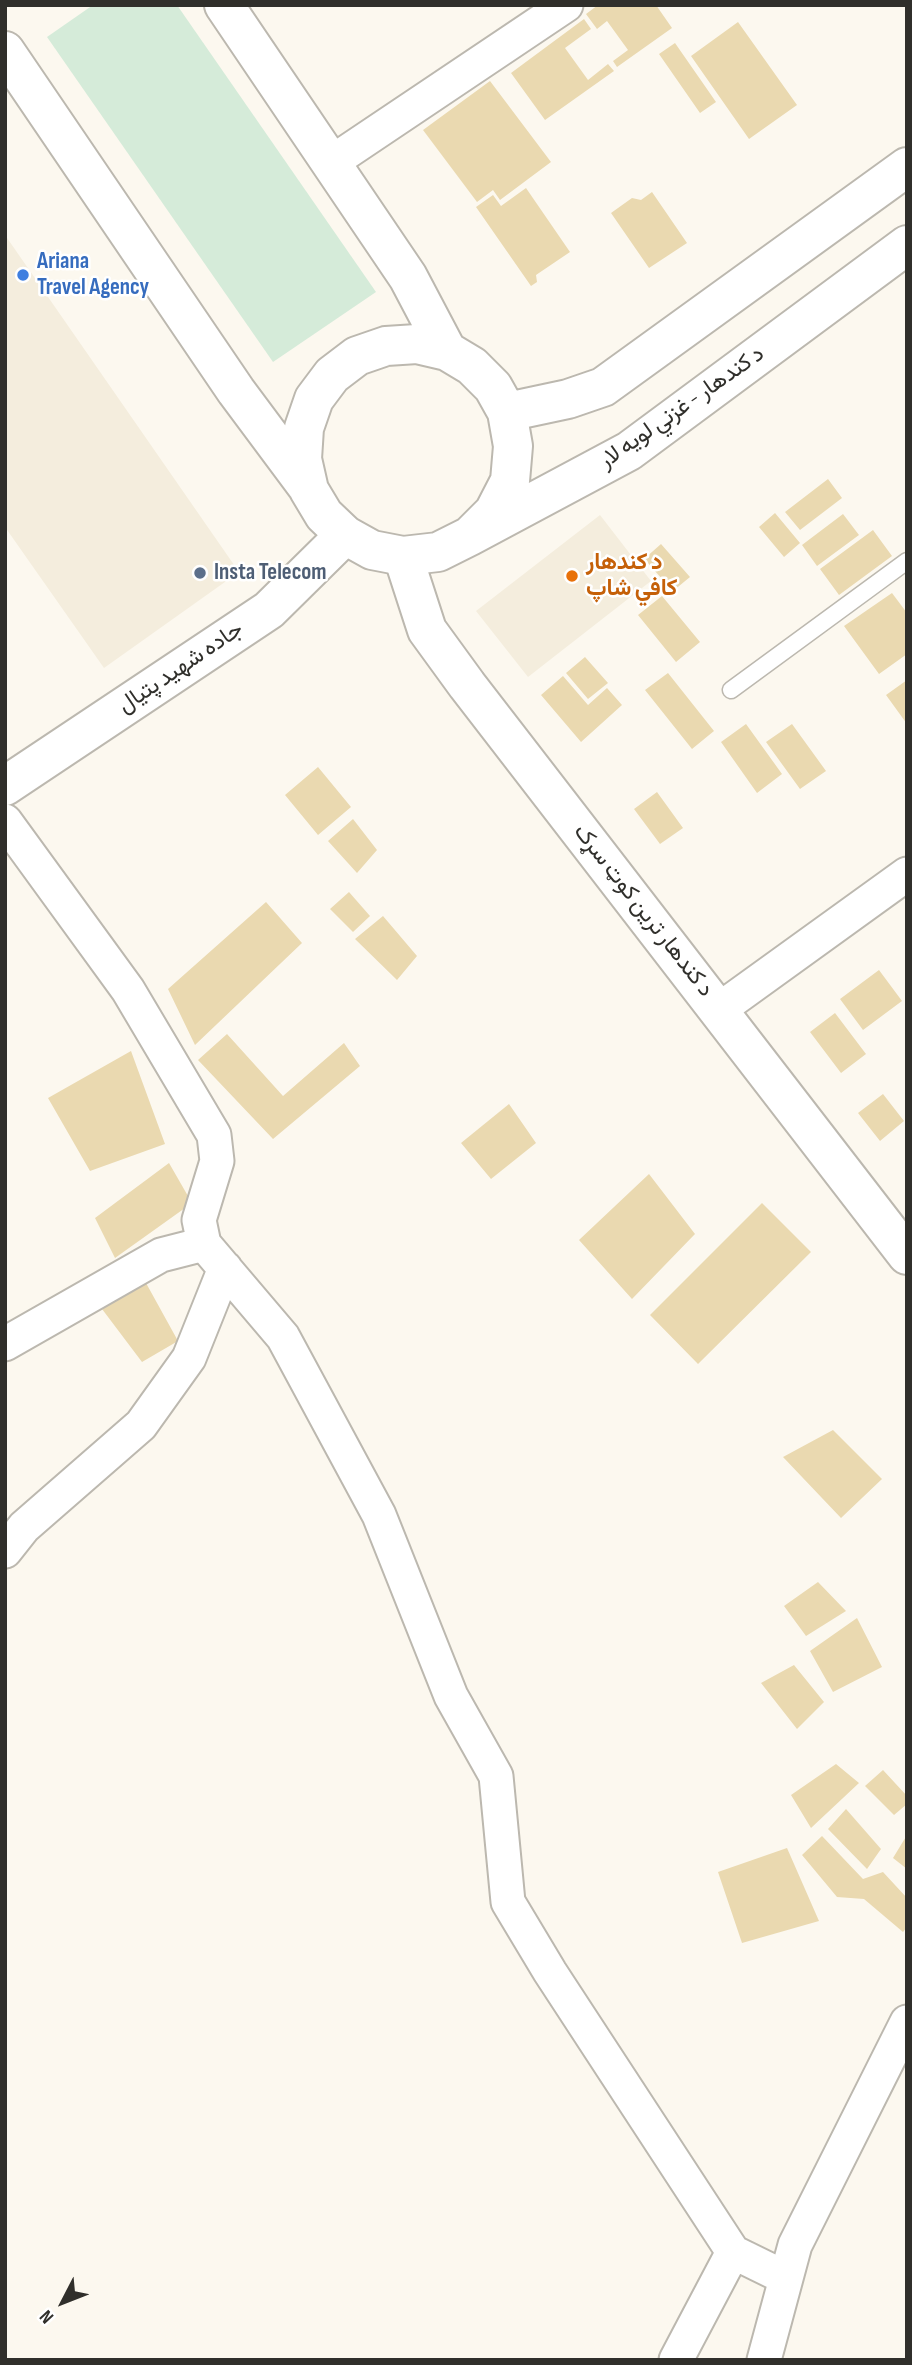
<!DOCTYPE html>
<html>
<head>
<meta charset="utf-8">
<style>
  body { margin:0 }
  #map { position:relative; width:912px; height:2365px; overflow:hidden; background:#fcf8ef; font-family:"Sofia Sans Condensed",sans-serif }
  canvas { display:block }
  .frame { position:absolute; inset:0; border:7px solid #302f2b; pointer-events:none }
  .north { position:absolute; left:28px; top:2267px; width:70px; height:70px; -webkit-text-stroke:5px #fff; paint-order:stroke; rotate:228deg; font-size:19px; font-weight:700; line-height:28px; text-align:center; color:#302f2b }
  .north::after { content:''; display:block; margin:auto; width:24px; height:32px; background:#302f2b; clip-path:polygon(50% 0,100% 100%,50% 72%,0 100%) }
</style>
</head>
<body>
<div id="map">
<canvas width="912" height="2365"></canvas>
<div class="frame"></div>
<div class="north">N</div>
</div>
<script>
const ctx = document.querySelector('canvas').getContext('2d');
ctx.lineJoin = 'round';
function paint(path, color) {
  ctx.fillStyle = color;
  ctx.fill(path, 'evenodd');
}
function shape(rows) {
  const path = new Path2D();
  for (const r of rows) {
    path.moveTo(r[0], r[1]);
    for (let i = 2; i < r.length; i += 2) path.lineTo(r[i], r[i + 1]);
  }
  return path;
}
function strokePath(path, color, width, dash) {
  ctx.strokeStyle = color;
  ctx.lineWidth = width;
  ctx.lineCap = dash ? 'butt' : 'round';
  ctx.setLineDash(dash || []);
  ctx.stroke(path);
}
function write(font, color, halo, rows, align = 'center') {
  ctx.font = font + ' "Sofia Sans Condensed",Vazirmatn,sans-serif';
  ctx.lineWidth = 5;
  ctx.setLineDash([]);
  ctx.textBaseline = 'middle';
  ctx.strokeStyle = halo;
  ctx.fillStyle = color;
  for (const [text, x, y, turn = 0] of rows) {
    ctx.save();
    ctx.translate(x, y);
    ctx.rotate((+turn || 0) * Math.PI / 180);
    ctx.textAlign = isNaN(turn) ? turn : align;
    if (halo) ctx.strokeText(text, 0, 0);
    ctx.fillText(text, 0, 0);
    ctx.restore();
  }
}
paint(shape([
  [5,235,239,572,104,668,5,527],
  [600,515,651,581,528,677,476,611]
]), '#f4eddd');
paint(shape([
  [93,5,177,5,376,292,273,362,47,37]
]), '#d5ebd9');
paint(shape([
  [598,5,656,5,672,28,617,67,613,61,628,50,607,21,597,29,586,14],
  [584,19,591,29,565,48,588,80,608,64,614,71,545,120,511,73],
  [738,22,797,105,749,139,691,56],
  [675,43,716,102,700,113,659,54],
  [490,81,551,162,500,200,493,190,477,202,423,130],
  [526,188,570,252,536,275,537,282,531,286,476,207,493,195,501,206],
  [652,192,687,243,649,268,611,213,632,198,641,200],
  [828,479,842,498,800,530,785,512],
  [775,513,800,543,784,557,759,527],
  [843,514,859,535,817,566,802,545],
  [873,530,892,556,839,595,820,569],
  [661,544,690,577,673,591,644,559],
  [892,593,907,613,907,654,879,674,844,626],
  [662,596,700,642,676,662,638,615],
  [585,657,608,683,588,699,566,673],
  [668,673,714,731,692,749,645,690],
  [563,676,588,705,607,688,622,705,581,742,541,695],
  [907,680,907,724,886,695],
  [746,724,782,774,757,793,721,742],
  [792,724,826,771,800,789,766,742],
  [318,767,351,807,318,835,285,795],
  [657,792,683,828,660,844,634,809],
  [353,819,377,850,357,873,328,841],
  [349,892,370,916,353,932,330,909],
  [266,902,302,943,195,1045,168,989],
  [383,916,417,956,397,980,355,939],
  [879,970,902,1001,863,1030,840,999],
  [835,1013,866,1054,841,1073,810,1032],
  [227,1034,283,1096,344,1043,360,1066,273,1139,198,1060],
  [131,1051,165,1144,90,1171,48,1098],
  [883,1094,904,1121,880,1141,858,1113],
  [509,1104,536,1143,491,1179,461,1143],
  [169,1163,192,1203,115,1258,95,1218],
  [649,1174,695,1234,632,1299,579,1240],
  [762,1203,811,1252,698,1364,650,1315],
  [146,1283,178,1341,142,1362,102,1309],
  [833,1430,882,1479,841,1518,783,1457],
  [818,1582,846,1611,806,1636,784,1606],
  [857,1618,882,1667,833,1692,810,1651],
  [794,1665,824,1702,797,1729,761,1683],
  [836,1764,859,1783,811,1828,791,1795],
  [883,1770,907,1796,907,1804,894,1815,865,1786],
  [846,1809,881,1849,867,1869,828,1829],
  [907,1835,907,1869,893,1858],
  [822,1836,863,1879,883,1872,907,1898,907,1927,903,1932,864,1899,837,1897,802,1855],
  [787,1848,819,1921,742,1943,718,1872]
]), '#ead9b0');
const service = shape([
  [731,690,907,561]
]);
const minor = shape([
  [332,162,566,5],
  [5,821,128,990,214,1135,217,1161,199,1220,204,1244,283,1337,379,1515,451,1696,496,1776,508,1902,550,1972,733,2252,786,2278],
  [720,1009,907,874],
  [5,1344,161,1255,204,1244],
  [5,1551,24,1527,141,1425,189,1358,225,1268],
  [676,2360,733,2252],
  [764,2360,795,2245,907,2022]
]);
const tertiary = shape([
  [5,786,269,610,345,535]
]);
const primary = shape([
  [403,556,427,630,467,685,907,1255]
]);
const trunk = shape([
  [224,5,408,277,447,351],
  [5,51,236,391,306,485],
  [507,412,568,399,603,387,907,167],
  [470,536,494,512,510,481,513,446,507,412,493,387,472,366,447,351,417,344,386,346,357,356,332,375,314,399,304,428,302,459,309,490,324,515,345,535,372,550,403,556,438,552,470,536,629,451,907,245]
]);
strokePath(service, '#bcb8af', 19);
strokePath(minor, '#bcb8af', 37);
strokePath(tertiary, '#bcb8af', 42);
strokePath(primary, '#bcb8af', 42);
strokePath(trunk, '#bcb8af', 42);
strokePath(service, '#fff', 16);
strokePath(minor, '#fff', 33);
strokePath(tertiary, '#fff', 38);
strokePath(primary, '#fff', 38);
strokePath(trunk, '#fff', 38);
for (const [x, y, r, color] of [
  [23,275,7,"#3f7fe0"],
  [200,573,7,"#5c6f8a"],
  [572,576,7,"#e8710a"]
]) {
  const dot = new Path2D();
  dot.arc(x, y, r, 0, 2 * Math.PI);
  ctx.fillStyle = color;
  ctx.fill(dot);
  strokePath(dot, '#fff', 2.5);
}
write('bold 23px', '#366cbe', '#fff', [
  ["Ariana",37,262],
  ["Travel Agency",37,288]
], 'left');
write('23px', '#302f2b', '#fff', [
  ["د کندهار - غزني لويه لار",682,408,-35],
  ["جاده شهید پتیال",181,668,-34],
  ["د کندهار ترين کوټ سړک",643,911,52]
]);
write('bold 23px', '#c56008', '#fff', [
  ["د کندهار",586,563],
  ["کافي شاپ",586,589]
], 'left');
write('bold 23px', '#4e5e75', '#fff', [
  ["Insta Telecom",214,573]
], 'left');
</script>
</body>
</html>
